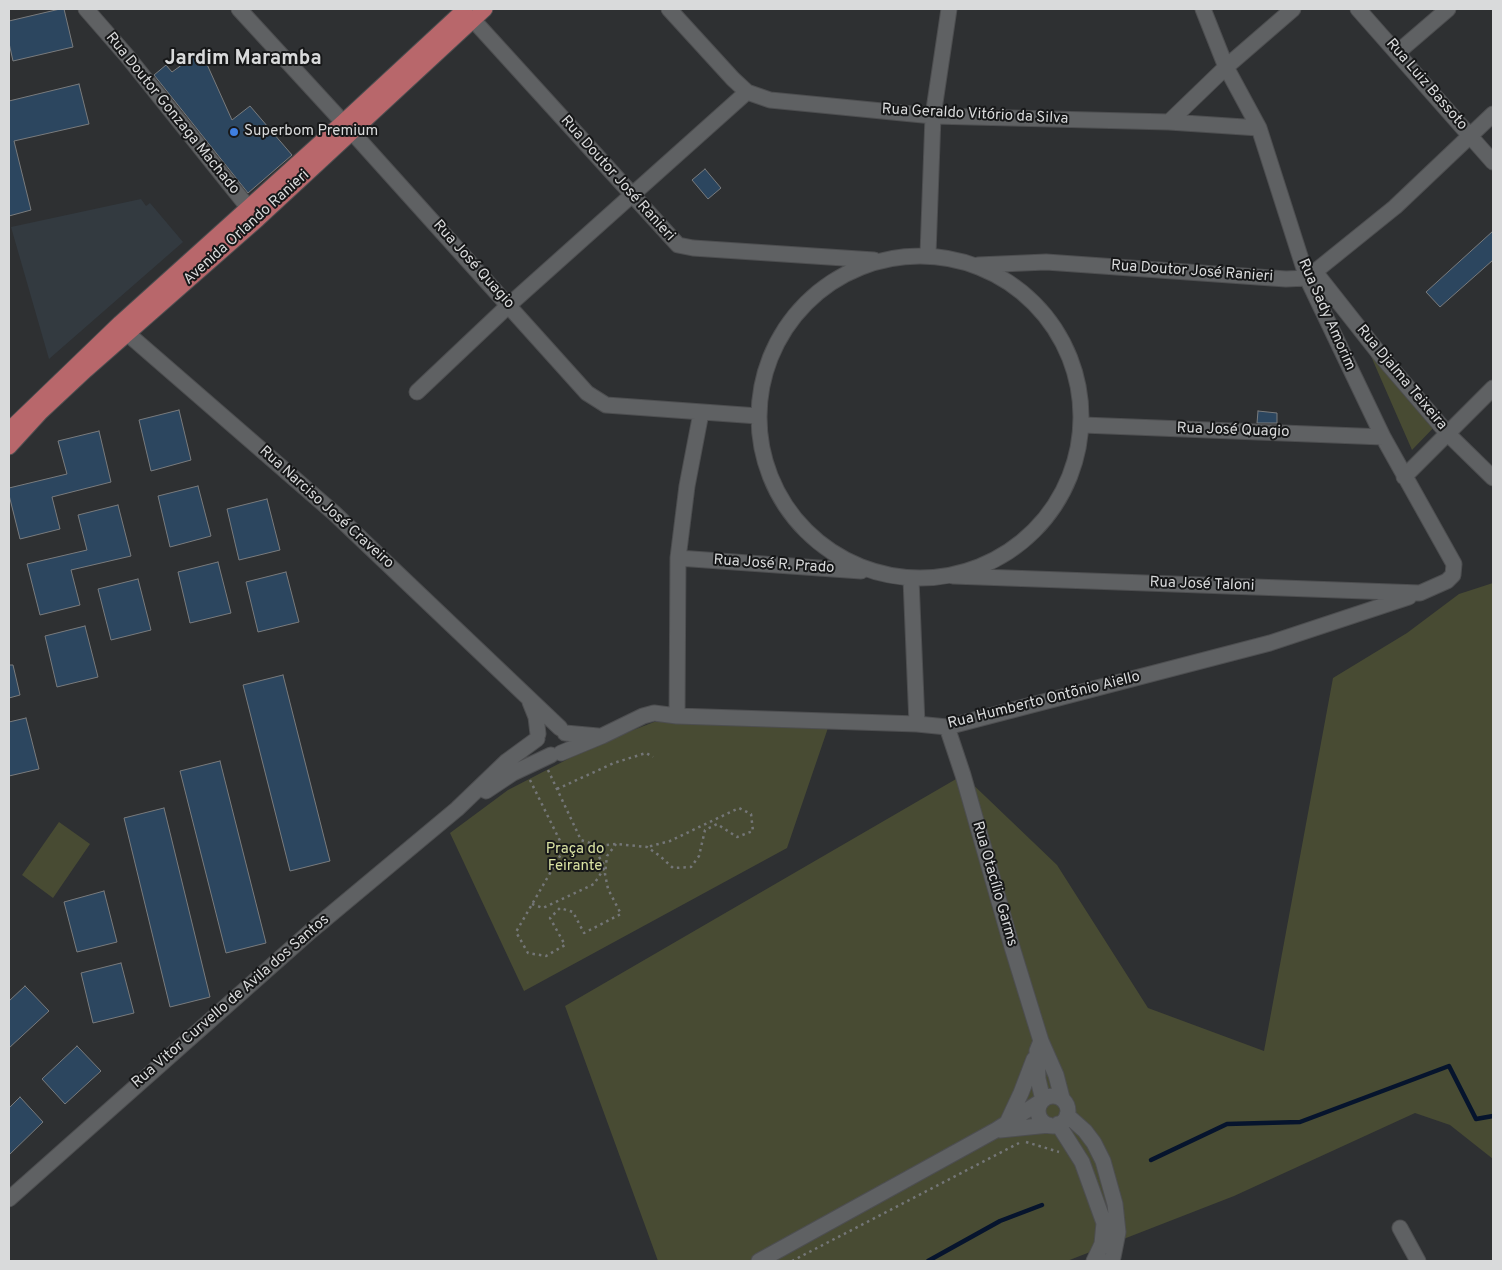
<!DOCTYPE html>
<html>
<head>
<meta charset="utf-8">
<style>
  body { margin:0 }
  #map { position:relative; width:1502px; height:1270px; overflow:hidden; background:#2e3032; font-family:Overpass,sans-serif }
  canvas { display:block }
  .frame { position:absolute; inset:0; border:10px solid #d9dadb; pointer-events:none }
</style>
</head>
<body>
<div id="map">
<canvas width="1502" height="1270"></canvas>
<div class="frame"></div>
</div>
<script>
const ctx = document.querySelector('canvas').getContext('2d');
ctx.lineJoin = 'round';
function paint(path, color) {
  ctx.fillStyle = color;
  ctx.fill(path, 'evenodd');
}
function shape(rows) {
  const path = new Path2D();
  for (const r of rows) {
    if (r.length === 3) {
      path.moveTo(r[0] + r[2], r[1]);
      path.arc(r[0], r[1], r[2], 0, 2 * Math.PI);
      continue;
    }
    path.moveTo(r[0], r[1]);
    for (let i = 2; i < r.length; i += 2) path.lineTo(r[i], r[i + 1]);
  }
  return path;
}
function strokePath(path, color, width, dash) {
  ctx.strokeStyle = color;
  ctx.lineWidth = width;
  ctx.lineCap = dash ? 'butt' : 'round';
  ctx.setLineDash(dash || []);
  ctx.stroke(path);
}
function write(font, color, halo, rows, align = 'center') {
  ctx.font = font + ' Overpass,sans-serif';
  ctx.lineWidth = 4;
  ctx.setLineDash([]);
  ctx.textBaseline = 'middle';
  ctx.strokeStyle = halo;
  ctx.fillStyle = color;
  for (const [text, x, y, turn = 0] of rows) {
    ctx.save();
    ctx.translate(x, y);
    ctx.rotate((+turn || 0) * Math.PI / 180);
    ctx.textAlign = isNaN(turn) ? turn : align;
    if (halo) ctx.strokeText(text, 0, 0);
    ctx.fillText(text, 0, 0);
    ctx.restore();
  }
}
paint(shape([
  [141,199,146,206,150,203,183,242,49,359,11,227]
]), '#333a40');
paint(shape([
  [1353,315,1441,420,1412,450],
  [1493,583,1493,1159,1450,1125,1415,1113,1234,1196,1067,1261,658,1261,565,1006,963,775,1057,865,1148,1008,1264,1051,1333,678,1407,633,1459,594],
  [740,721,830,722,787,848,524,991,450,833,508,790,595,745,654,722],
  [59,822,90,844,53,898,22,875]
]), '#484b33');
strokePath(shape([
  [1151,1160,1227,1124,1300,1122,1449,1066,1476,1119,1493,1116],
  [928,1261,1000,1221,1042,1205]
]), '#06142d', 4.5);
const building = shape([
  [60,9,64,9,73,47,13,61,9,43,9,21,60,9],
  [201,51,232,120,250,106,292,155,248,193,154,75,166,65,172,72,201,51],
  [79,84,89,124,14,141,31,210,9,216,9,101,79,84],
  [705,169,721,188,708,199,692,180,705,169],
  [1493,231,1493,260,1440,307,1426,292,1493,231],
  [179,410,191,460,151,471,139,420,179,410],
  [1258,411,1277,413,1277,423,1257,423,1258,411],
  [99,431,111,482,52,497,60,529,20,539,9,495,9,488,67,474,58,441,99,431],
  [198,486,211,536,170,547,158,496,198,486],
  [267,499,280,550,239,560,227,509,267,499],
  [118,505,131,556,71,570,80,605,40,615,27,564,87,550,78,515,118,505],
  [218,562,231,613,190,623,178,572,218,562],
  [286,572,299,622,258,632,246,582,286,572],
  [138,579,151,630,111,640,98,589,138,579],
  [85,626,98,677,57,687,45,636,85,626],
  [9,665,13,665,20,695,9,698,9,665],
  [283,675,330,861,290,871,243,685,283,675],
  [26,718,39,769,9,776,9,722,26,718],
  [220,761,266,943,226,953,180,771,220,761],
  [164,808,210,997,170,1007,124,818,164,808],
  [104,891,117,942,77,952,64,902,104,891],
  [121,963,134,1013,93,1023,81,973,121,963],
  [25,986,49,1011,9,1048,9,1001,25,986],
  [77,1046,101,1071,65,1104,42,1079,77,1046],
  [20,1097,43,1122,9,1155,9,1108,20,1097]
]);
paint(building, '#2c465f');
strokePath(building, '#797b7d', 1);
const minor = shape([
  [86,9,127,56,255,216],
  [239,9,352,132,587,393,606,405,758,416],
  [669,9,733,79,747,92,770,100,933,116,1169,122,1259,128],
  [1358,9,1493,162],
  [466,12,678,245,693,248,874,260],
  [1398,52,1448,9],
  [1169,122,1226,67,1293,9],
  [928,254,933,116,949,9],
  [920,417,161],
  [978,265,1046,262,1286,279,1307,278,1395,207,1493,114],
  [1315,272,1382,357,1448,434,1493,478],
  [121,324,128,334,334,513,560,728],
  [417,392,509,305,747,92],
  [1083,425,1383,437],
  [1404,477,1493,388],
  [678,558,861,571],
  [953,576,1420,593,1447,581,1453,575,1454,564,1383,437,1307,278,1259,128,1226,67,1203,9],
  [911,579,917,724],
  [530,702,536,717,538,734],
  [677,716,678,558,687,486,701,413],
  [947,727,963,775,1012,947,1041,1041,1056,1075,1062,1098],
  [565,733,598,736],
  [561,753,602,736,643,716,654,713,677,716,917,724,947,727,1270,643,1409,597],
  [486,791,513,773,551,755],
  [1053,1111,15],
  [1067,1115,1085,1131,1094,1143,1103,1161,1115,1204,1118,1232,1113,1257,1110,1261],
  [1007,1123,1021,1093,1034,1059],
  [1058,1124,1082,1162,1104,1223,1102,1244,1094,1261],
  [1000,1130,1049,1125],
  [9,1199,312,930,457,809,507,761,537,739],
  [1400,1228,1418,1261],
  [759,1261,996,1130,1043,1100,1038,1079,1037,1051,1041,1041]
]);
const major = shape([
  [9,430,120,323,343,122,465,9],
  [9,447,41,412,86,370,258,219,485,9]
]);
strokePath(minor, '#4d4e50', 17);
strokePath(major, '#4d4e50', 17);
strokePath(shape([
  [548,770,581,840,599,846,616,844,647,847,660,856,673,868,691,867,699,856,705,830,717,824,737,837,753,831,751,814,739,808,670,841,647,847],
  [530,780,564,849,516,932,528,953,546,956,565,945,550,918,560,908,573,912,584,933,621,914,608,889,605,874,607,856,616,844],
  [557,789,614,763,646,753,653,757],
  [532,904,543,908,594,884,605,867,592,845],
  [1026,1142,1059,1152],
  [792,1261,1019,1143]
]), '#747677', 2.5, [2.5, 4]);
strokePath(minor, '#5f6163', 15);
strokePath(major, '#b8676b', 15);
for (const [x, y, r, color] of [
  [234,132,5,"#3f7fe0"]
]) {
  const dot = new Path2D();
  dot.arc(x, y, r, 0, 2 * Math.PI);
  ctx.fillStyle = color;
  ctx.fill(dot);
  strokePath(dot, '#171819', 2);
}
write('15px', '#d9dadb', '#171819', [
  ["Rua Luiz Bassoto",1426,85,49],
  ["Rua Doutor Gonzaga Machado",172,114,51],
  ["Rua Geraldo Vitório da Silva",975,115,3],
  ["Rua Doutor José Ranieri",617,179,48],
  ["Avenida Orlando Ranieri",247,228,-42],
  ["Rua José Quagio",473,265,48],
  ["Rua Doutor José Ranieri",1192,272,4],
  ["Rua Sady Amorim",1326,315,66],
  ["Rua Djalma Teixeira",1401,378,50],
  ["Rua José Quagio",1233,431,2],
  ["Rua Narciso José Craveiro",326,508,42],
  ["Rua José R. Prado",774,565,4],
  ["Rua José Taloni",1202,585,2],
  ["Rua Humberto Ontõnio Aiello",1044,701,-14],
  ["Rua Otacílio Garms",994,884,74],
  ["Rua Vitor Curvello de Avila dos Santos",231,1002,-41]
]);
write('15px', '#d9dadb', '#171819', [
  ["Superbom Premium",244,132]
], 'left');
write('15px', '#dae3a3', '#171819', [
  ["Praça do",575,850],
  ["Feirante",575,867]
]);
write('bold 20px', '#d9dadb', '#171819', [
  ["Jardim Maramba",243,60]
]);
</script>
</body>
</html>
